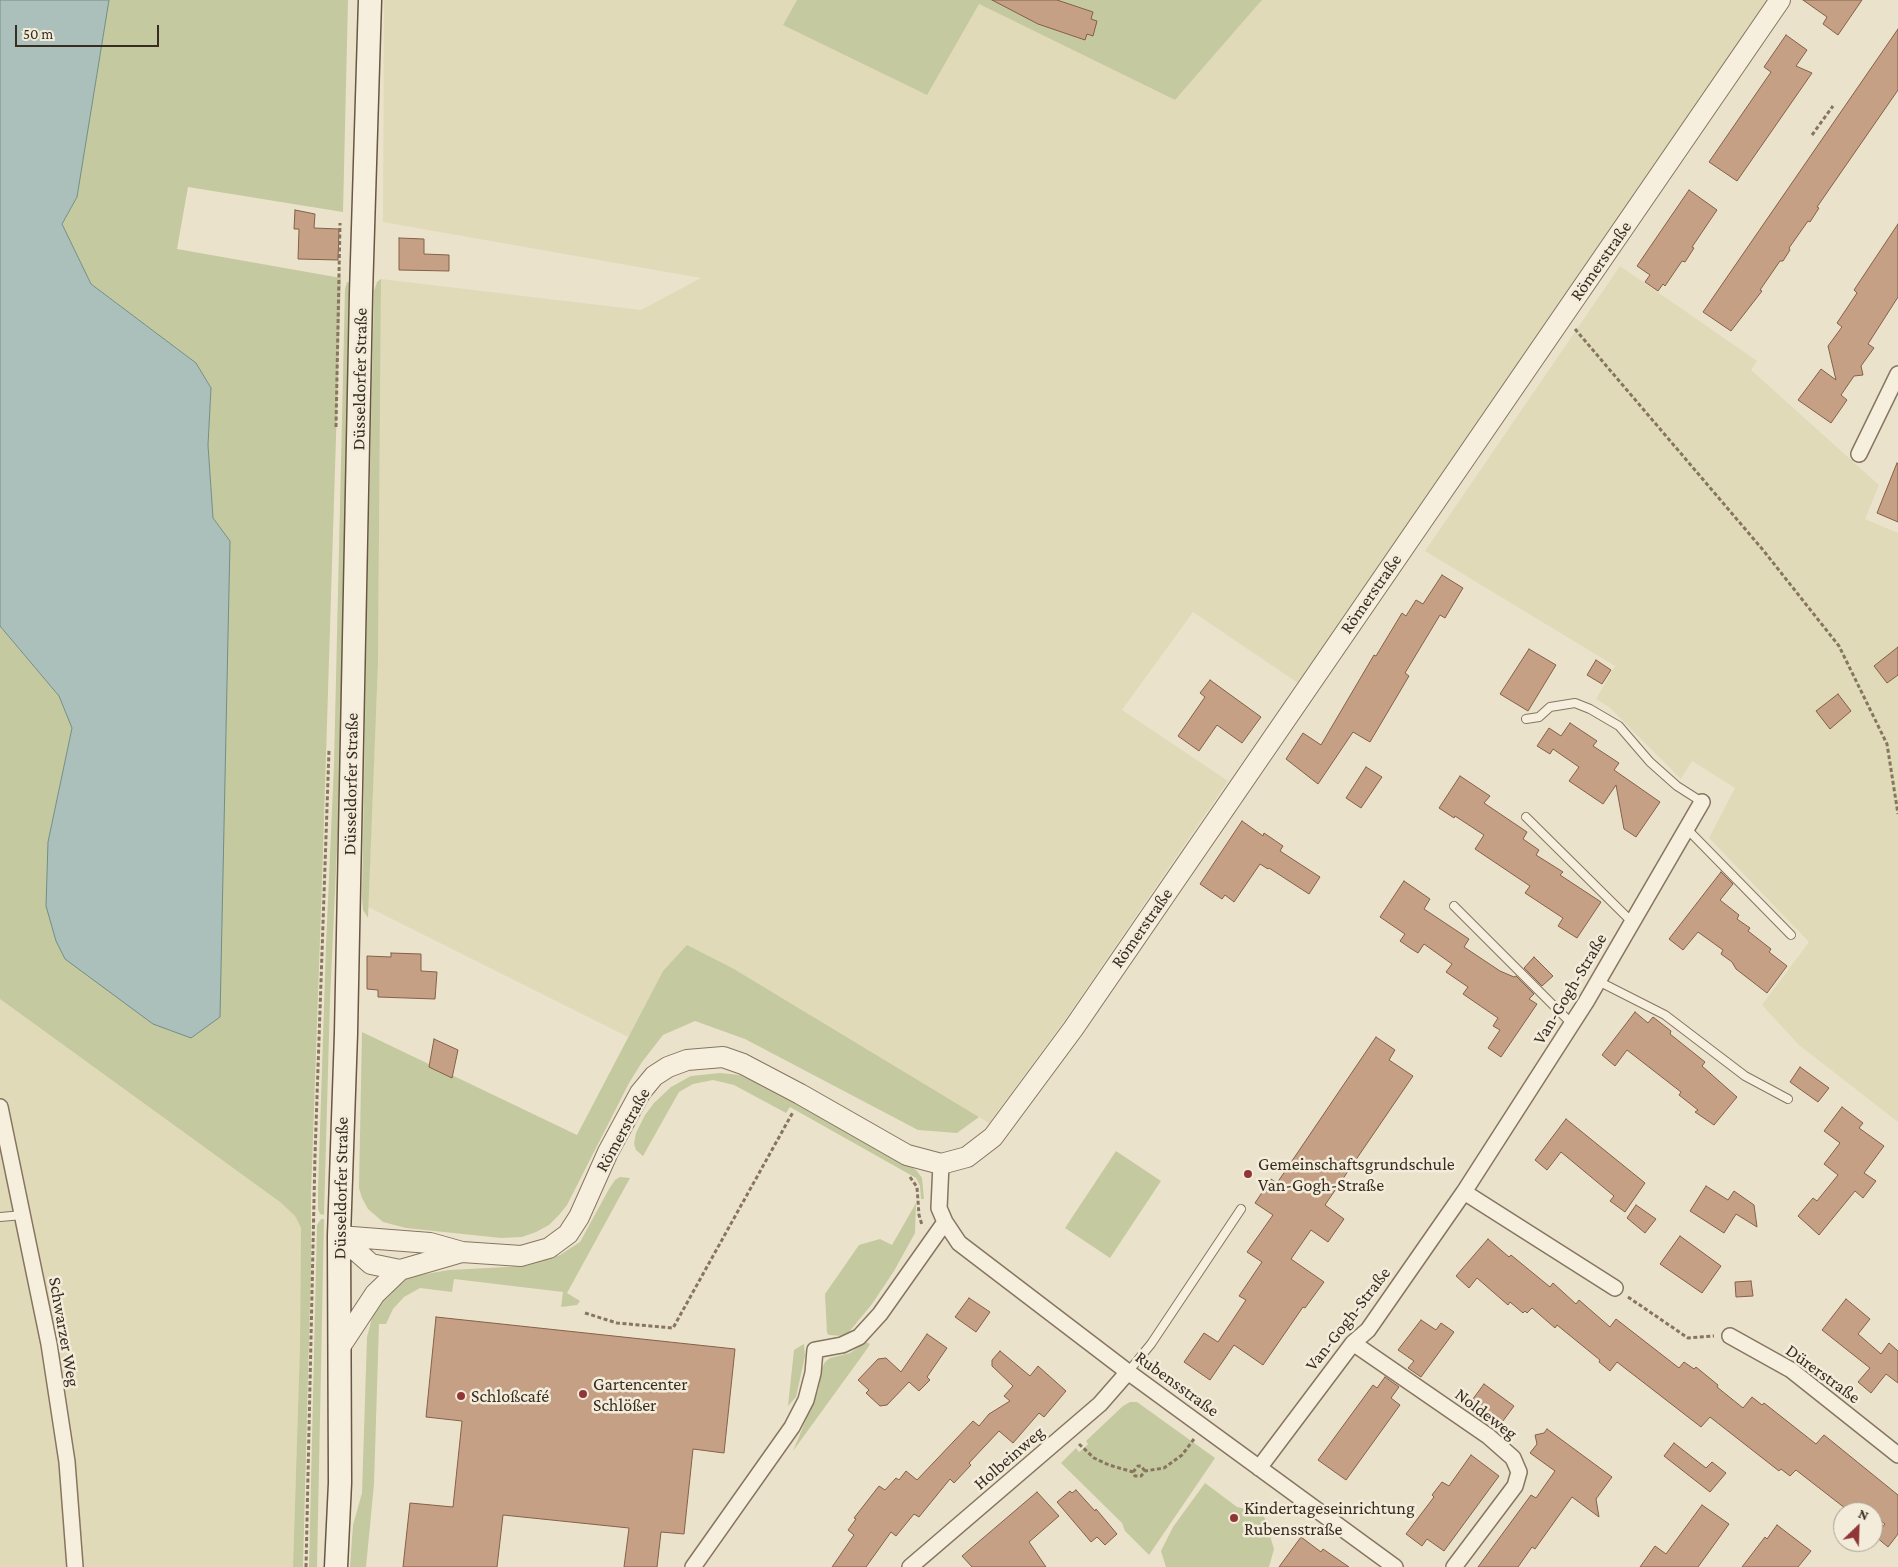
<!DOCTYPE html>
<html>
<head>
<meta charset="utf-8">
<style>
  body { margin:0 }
  #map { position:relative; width:1898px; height:1567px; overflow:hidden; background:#ebe2cb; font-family:"Crimson Pro",serif }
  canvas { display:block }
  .north { position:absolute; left:1833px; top:1502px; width:50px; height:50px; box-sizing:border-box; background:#f3ecda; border:1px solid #a9a090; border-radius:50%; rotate:24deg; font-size:14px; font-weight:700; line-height:20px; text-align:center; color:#392d22 }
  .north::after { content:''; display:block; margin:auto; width:18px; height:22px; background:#903636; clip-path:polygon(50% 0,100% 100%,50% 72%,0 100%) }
  .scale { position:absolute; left:15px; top:25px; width:144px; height:22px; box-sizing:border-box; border:2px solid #392d22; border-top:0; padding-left:6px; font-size:15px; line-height:18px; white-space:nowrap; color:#392d22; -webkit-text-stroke:4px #f3ecda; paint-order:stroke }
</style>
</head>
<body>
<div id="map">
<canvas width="1898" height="1567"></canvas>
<div class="north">N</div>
<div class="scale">50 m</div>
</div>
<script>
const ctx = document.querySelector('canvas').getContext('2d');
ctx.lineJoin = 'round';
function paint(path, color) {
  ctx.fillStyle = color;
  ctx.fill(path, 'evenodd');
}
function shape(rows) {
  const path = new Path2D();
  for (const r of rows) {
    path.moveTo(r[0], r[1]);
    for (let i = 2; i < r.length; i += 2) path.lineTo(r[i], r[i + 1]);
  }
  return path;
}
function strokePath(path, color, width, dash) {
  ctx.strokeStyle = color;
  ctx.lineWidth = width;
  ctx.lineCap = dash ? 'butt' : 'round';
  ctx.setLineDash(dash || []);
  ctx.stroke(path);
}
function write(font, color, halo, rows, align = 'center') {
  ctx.font = font + ' "Crimson Pro",serif';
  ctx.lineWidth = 5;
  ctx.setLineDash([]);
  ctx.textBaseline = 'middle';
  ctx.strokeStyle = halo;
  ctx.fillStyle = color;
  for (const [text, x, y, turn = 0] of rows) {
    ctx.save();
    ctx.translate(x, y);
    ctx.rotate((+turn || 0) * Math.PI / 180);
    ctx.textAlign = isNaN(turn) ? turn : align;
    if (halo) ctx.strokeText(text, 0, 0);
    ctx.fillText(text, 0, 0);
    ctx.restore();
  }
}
paint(shape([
  [384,0,797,0,783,26,979,4,1175,100,1262,0,1767,0,1298,683,1193,612,1122,710,1228,781,1065,1020,989,1123,734,969,663,971,628,1037,368,907,378,663,381,279,641,310,701,278,383,222],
  [1620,266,1757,361,1751,370,1879,485,1865,519,1898,533,1898,1122,1799,1045,1762,1005,1809,942,1709,838,1735,788,1692,761,1681,779,1609,707,1596,699,1615,666,1425,551],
  [0,999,280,1202,295,1216,301,1228,300,1344,293,1567,0,1567],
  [55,1343,79,1508,62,1513,62,1463,43,1344]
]), '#e0dab9');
paint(shape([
  [109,0,348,0,343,212,188,187,177,249,341,278,322,882,311,1194,311,1265,303,1567,293,1567,300,1344,301,1228,295,1216,280,1202,0,999,0,626,59,696,72,728,48,842,230,541,213,518,208,445,211,388,196,363,91,284,62,224,77,197],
  [797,0,1262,0,1175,100,979,4,927,95,783,25],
  [381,279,378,663,368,918,363,910,362,898,367,606,374,291,377,282],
  [347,282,351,283,344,697,330,999,324,1215,320,1214,318,1209,318,1191,326,945,334,765,345,289],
  [687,945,734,969,979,1117,957,1133,918,1130,745,1039,695,1021,663,1035,642,1062,629,1083,567,1205,559,1215,549,1225,536,1232,522,1237,501,1238,406,1228,383,1222,368,1209,362,1198,359,1188,362,1032,577,1135,663,971],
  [720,1073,740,1075,778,1093,906,1163,917,1171,922,1178,924,1199,921,1199,920,1186,916,1178,790,1107,786,1113,734,1085,713,1080,693,1084,679,1092,643,1156,636,1150,634,1144,636,1133,645,1115,654,1103,671,1087,691,1076],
  [1116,1151,1161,1181,1110,1258,1065,1228],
  [620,1177,630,1178,567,1293,580,1301,577,1305,561,1307,563,1292,454,1279,452,1292,420,1288,404,1297,393,1309,386,1324,379,1324,374,1484,366,1567,350,1567,353,1525,362,1493,367,1337,372,1318,381,1299,409,1277,449,1270,526,1266,560,1255,580,1242,609,1189,615,1180],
  [916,1203,915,1233,894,1271,872,1304,849,1332,843,1336,829,1335,827,1333,825,1294,859,1245,880,1239,892,1245],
  [321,1219,324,1219,317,1567,309,1567,317,1225],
  [866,1342,870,1344,867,1349,793,1451,818,1391,822,1368,825,1362,830,1358,850,1353],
  [804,1344,805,1356,796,1397,788,1406,794,1350],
  [1130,1402,1137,1402,1215,1458,1149,1555,1125,1531,1122,1523,1061,1463,1076,1448,1079,1452,1083,1449,1088,1444,1086,1441,1123,1406],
  [1205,1483,1237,1507,1263,1513,1274,1549,1269,1567,1166,1567,1161,1551,1173,1527]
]), '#c4c99f');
const water = shape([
  [0,0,109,0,77,197,62,224,91,284,196,363,211,388,208,445,213,518,230,541,220,1017,191,1038,153,1024,65,959,56,941,46,906,48,842,72,728,59,696,0,626,0,0]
]);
paint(water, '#abc0ba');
strokePath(water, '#728e87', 1);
const building = shape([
  [992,0,1057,0,1093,12,1091,19,1097,21,1093,36,1087,34,1085,40,1038,24,992,0],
  [1803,0,1862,0,1838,35,1823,24,1827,17,1803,0],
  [1898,29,1898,90,1817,207,1819,208,1810,222,1808,221,1789,248,1790,250,1783,261,1780,261,1760,290,1762,291,1731,331,1703,312,1898,29],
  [1786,35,1807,50,1796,66,1812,73,1737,181,1709,162,1771,72,1764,67,1786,35],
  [1689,190,1717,210,1692,247,1694,248,1685,262,1682,261,1665,286,1663,284,1658,291,1645,282,1650,275,1637,266,1689,190],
  [295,210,315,214,314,228,339,229,338,260,298,259,299,229,294,229,295,210],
  [1898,224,1898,297,1868,344,1874,348,1861,366,1863,375,1854,376,1841,395,1847,400,1831,423,1798,400,1821,369,1836,380,1828,346,1842,327,1837,323,1857,293,1854,290,1898,224],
  [399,238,424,239,424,254,449,255,449,271,399,270,399,238],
  [1897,463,1898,464,1898,522,1877,513,1897,463],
  [1442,575,1463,588,1445,618,1440,615,1405,673,1409,676,1370,742,1353,732,1318,784,1286,759,1303,733,1321,745,1374,655,1376,656,1402,613,1406,616,1416,600,1423,604,1442,575],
  [1898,647,1898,675,1887,683,1874,666,1898,647],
  [1529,649,1556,665,1528,711,1500,694,1529,649],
  [1596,660,1611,670,1602,684,1587,675,1596,660],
  [1210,680,1261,717,1242,743,1217,725,1199,751,1178,736,1205,697,1200,693,1210,680],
  [1838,694,1851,711,1830,729,1816,711,1838,694],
  [1570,723,1597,741,1593,746,1619,763,1614,770,1660,802,1636,837,1624,829,1616,785,1603,804,1569,781,1579,767,1553,749,1550,754,1537,746,1549,728,1561,736,1570,723],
  [1366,767,1382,777,1361,808,1346,798,1366,767],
  [1460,776,1490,796,1484,803,1527,832,1523,839,1539,850,1536,855,1563,872,1560,875,1601,902,1577,938,1558,926,1563,918,1525,893,1530,886,1475,849,1484,835,1455,816,1454,818,1439,808,1460,776],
  [1242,821,1263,836,1264,833,1283,846,1280,851,1320,877,1309,894,1269,868,1268,869,1260,864,1234,902,1225,895,1222,899,1200,884,1242,821],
  [1721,872,1733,884,1720,900,1739,915,1737,919,1750,928,1748,931,1771,949,1769,952,1787,966,1767,993,1736,969,1732,962,1721,954,1723,950,1698,932,1683,950,1669,939,1721,872],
  [1404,881,1430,899,1424,909,1469,939,1464,947,1500,971,1514,977,1516,976,1534,994,1529,999,1537,1004,1501,1057,1488,1048,1500,1030,1493,1026,1498,1018,1463,994,1468,987,1446,972,1452,964,1424,944,1418,953,1410,948,1400,941,1405,934,1380,917,1404,881],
  [391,953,421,954,421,971,437,972,435,999,378,997,378,990,367,989,367,956,391,957,391,953],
  [1534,957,1553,976,1542,986,1524,968,1534,957],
  [1635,1012,1648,1023,1653,1017,1671,1031,1670,1034,1705,1062,1702,1066,1737,1097,1714,1125,1695,1112,1698,1110,1679,1095,1681,1092,1627,1050,1615,1066,1602,1055,1635,1012],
  [1376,1037,1395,1050,1389,1060,1413,1076,1325,1205,1344,1219,1328,1242,1311,1230,1291,1259,1324,1282,1305,1308,1303,1307,1263,1365,1234,1345,1210,1380,1184,1362,1204,1333,1218,1342,1246,1300,1239,1296,1262,1262,1247,1252,1273,1215,1255,1203,1271,1179,1277,1183,1376,1037],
  [434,1039,458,1050,452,1078,429,1067,434,1039],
  [1800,1067,1829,1088,1818,1102,1790,1082,1800,1067],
  [1842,1107,1863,1123,1859,1128,1884,1146,1864,1173,1876,1181,1863,1198,1855,1191,1819,1235,1798,1216,1813,1198,1817,1201,1838,1175,1824,1164,1840,1143,1824,1131,1842,1107],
  [1566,1119,1645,1183,1625,1212,1610,1201,1614,1196,1561,1152,1547,1170,1535,1160,1566,1119],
  [1706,1186,1728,1200,1734,1191,1754,1205,1757,1227,1736,1214,1724,1233,1690,1211,1706,1186],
  [1636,1205,1656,1219,1645,1233,1627,1218,1636,1205],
  [1680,1236,1721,1266,1702,1293,1660,1264,1680,1236],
  [1488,1239,1509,1257,1511,1255,1550,1287,1553,1283,1576,1304,1579,1300,1610,1327,1616,1319,1679,1368,1684,1362,1694,1369,1696,1367,1718,1385,1717,1387,1743,1408,1752,1397,1762,1405,1764,1403,1816,1444,1824,1435,1898,1495,1898,1534,1888,1547,1875,1536,1885,1524,1873,1515,1873,1512,1869,1512,1860,1505,1855,1512,1850,1512,1796,1470,1790,1476,1781,1469,1779,1471,1710,1417,1701,1427,1617,1362,1610,1371,1599,1362,1600,1360,1557,1325,1555,1328,1532,1308,1527,1313,1525,1311,1523,1313,1510,1302,1508,1305,1477,1278,1469,1288,1456,1276,1488,1239],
  [1751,1281,1753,1296,1736,1297,1735,1282,1751,1281],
  [969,1298,990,1312,976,1332,955,1317,969,1298],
  [1846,1299,1870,1319,1858,1334,1881,1354,1889,1343,1898,1351,1898,1383,1886,1374,1871,1393,1858,1382,1870,1368,1822,1330,1846,1299],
  [436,1317,735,1349,724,1453,693,1449,684,1534,661,1532,657,1567,624,1567,629,1528,503,1515,497,1567,403,1567,410,1503,453,1507,462,1421,426,1417,436,1317],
  [1421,1320,1436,1330,1441,1323,1454,1332,1421,1377,1408,1368,1414,1361,1398,1350,1421,1320],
  [927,1334,947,1348,927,1377,930,1380,919,1391,909,1382,887,1405,880,1406,866,1393,869,1390,858,1380,878,1359,886,1358,901,1372,927,1334],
  [1000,1351,1030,1376,1038,1366,1066,1391,1044,1417,1039,1413,1013,1443,999,1431,969,1463,971,1465,954,1483,950,1479,919,1517,914,1514,896,1536,891,1532,866,1567,832,1567,854,1535,848,1530,856,1519,854,1518,879,1486,885,1490,896,1478,899,1480,906,1471,917,1480,973,1421,979,1426,989,1414,1010,1401,1004,1396,1013,1386,992,1366,992,1360,1000,1351],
  [1385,1377,1399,1387,1391,1398,1400,1405,1346,1480,1318,1460,1373,1385,1377,1388,1385,1377],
  [1484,1384,1514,1406,1497,1429,1467,1407,1484,1384],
  [1547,1429,1612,1477,1596,1499,1599,1517,1572,1497,1535,1549,1532,1547,1518,1567,1478,1567,1531,1495,1536,1498,1555,1471,1530,1453,1537,1444,1535,1435,1544,1433,1547,1429],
  [1674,1443,1706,1468,1712,1462,1726,1473,1710,1492,1664,1456,1674,1443],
  [1471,1455,1499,1476,1444,1551,1427,1539,1422,1546,1406,1534,1434,1497,1432,1495,1442,1482,1449,1486,1471,1455],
  [1076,1490,1095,1511,1096,1509,1117,1534,1105,1545,1097,1537,1091,1542,1057,1502,1070,1491,1072,1493,1076,1490],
  [1037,1492,1059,1516,1029,1542,1046,1567,972,1567,962,1556,1037,1492],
  [1702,1505,1729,1524,1698,1567,1640,1567,1655,1546,1666,1554,1702,1505],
  [1777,1525,1811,1551,1798,1567,1742,1567,1765,1537,1767,1539,1777,1525],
  [1301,1537,1321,1552,1323,1549,1349,1567,1279,1567,1301,1537]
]);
paint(building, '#c6a084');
strokePath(building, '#846048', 1);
const service = shape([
  [1526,719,1539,717,1550,707,1575,703,1590,709,1619,726,1650,762,1677,786,1702,802],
  [1526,817,1632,922],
  [1687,829,1791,935],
  [1454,906,1572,1024],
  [1598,981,1665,1015,1745,1076,1788,1099],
  [0,1217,23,1215],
  [1128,1372,1151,1344,1241,1209]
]);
const minor = shape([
  [1859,454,1898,374],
  [0,1107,49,1344,67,1462,75,1567],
  [1464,1192,1615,1288],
  [945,1222,959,1243,1128,1372,1395,1567],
  [1730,1336,1791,1370,1898,1455],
  [1353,1343,1488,1436,1513,1458,1519,1472,1515,1486,1454,1567],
  [1259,1468,1353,1343,1368,1330,1464,1192,1586,1002,1702,802],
  [693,1567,792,1427,806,1400,813,1373,815,1350,842,1345,859,1337,880,1314,945,1222,939,1208,941,1164],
  [910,1567,1100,1404,1128,1372]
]);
const tertiary = shape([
  [339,1236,430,1243,462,1252,521,1256,549,1248,568,1234,579,1217,608,1152,640,1093,654,1076,668,1067,687,1060,723,1057,743,1064,800,1094,907,1155,941,1164,967,1157,993,1137,1073,1029,1780,0],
  [339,1236,371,1264,400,1270,462,1252],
  [340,1347,375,1294,400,1270]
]);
const secondary = shape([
  [336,1567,340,1483,339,1236,346,1033,361,294,370,0]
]);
strokePath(service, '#877560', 10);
strokePath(minor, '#877560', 18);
strokePath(tertiary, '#877560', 22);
strokePath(secondary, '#695643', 25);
strokePath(shape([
  [1812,135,1833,106],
  [1575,329,1763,550,1839,646,1887,744,1898,814],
  [336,427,340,223],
  [910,1177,917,1187,919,1215,922,1225],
  [1628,1297,1688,1338,1714,1336],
  [585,1313,617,1323,673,1328,793,1112],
  [1079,1444,1094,1458,1109,1465,1133,1472,1135,1476,1141,1476,1145,1471,1164,1468,1182,1455,1194,1439],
  [1133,1472,1138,1466,1141,1466,1145,1471],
  [306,1567,315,1155,329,750]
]), '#877560', 3, [4, 2.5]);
strokePath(service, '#f6efdd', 8);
strokePath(minor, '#f6efdd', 15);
strokePath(tertiary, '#f6efdd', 20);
strokePath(secondary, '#f6efdd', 22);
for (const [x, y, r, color] of [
  [1248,1174,5,"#903636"],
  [583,1394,5,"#903636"],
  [461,1396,5,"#903636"],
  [1234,1518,5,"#903636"]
]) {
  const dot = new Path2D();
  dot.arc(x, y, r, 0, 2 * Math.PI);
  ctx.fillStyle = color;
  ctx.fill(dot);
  strokePath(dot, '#f3ecda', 2);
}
write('18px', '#392d22', '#f3ecda', [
  ["Römerstraße",1601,261,-55],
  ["Düsseldorfer Straße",360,379,-89],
  ["Römerstraße",1371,594,-55],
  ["Düsseldorfer Straße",351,784,-89],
  ["Römerstraße",1142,928,-55],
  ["Van-Gogh-Straße",1570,989,-59],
  ["Römerstraße",623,1130,-61],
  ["Düsseldorfer Straße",341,1188,-89],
  ["Van-Gogh-Straße",1348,1319,-52],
  ["Schwarzer Weg",64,1332,80],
  ["Dürerstraße",1823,1374,36],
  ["Rubensstraße",1177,1384,36],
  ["Noldeweg",1486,1414,37],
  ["Holbeinweg",1009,1458,-41]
]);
write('18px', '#392d22', '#f3ecda', [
  ["Gemeinschaftsgrundschule",1258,1164],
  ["Van-Gogh-Straße",1258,1185],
  ["Gartencenter",593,1384],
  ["Schlößer",593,1405],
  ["Schloßcafé",471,1396],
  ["Kindertageseinrichtung",1244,1508],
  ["Rubensstraße",1244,1529]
], 'left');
</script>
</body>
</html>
